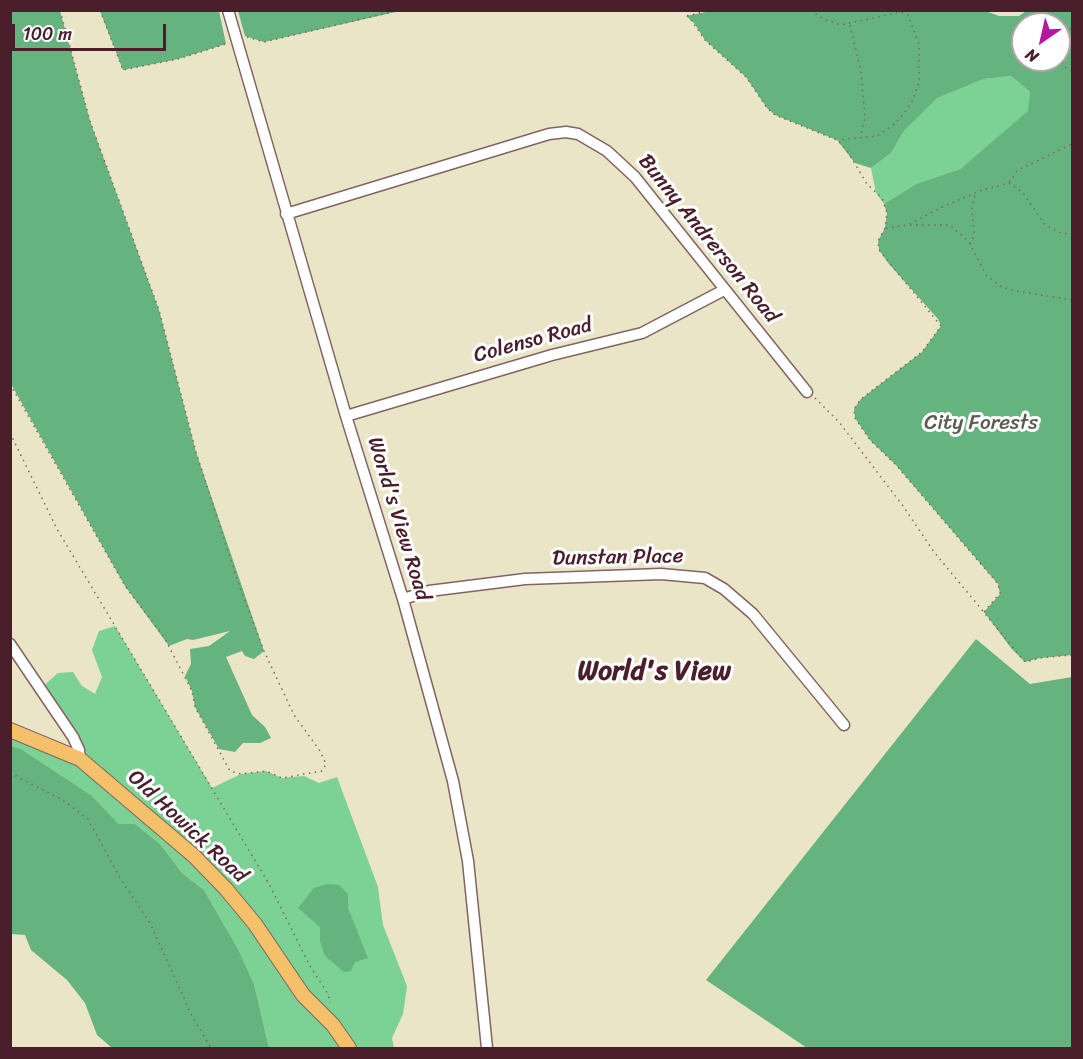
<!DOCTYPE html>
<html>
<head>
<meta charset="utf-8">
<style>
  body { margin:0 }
  #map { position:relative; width:1083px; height:1059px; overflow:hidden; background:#eae5c7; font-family:Sriracha,sans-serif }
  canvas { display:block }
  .frame { position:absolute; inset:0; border:12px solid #4a1f2b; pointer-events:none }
  .north { position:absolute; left:1011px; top:12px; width:60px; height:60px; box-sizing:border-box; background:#fff; border:2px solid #b7a5aa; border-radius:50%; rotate:214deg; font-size:16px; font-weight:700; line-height:24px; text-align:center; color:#4a1f2b }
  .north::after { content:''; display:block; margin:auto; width:21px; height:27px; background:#b5179e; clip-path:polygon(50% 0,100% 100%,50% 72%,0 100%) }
  .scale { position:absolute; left:12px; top:24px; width:154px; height:27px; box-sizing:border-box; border:3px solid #4a1f2b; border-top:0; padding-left:8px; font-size:18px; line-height:21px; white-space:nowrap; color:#4a1f2b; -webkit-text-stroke:4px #fff; paint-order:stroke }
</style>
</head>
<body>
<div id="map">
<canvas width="1083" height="1059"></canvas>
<div class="frame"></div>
<div class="north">N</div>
<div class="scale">100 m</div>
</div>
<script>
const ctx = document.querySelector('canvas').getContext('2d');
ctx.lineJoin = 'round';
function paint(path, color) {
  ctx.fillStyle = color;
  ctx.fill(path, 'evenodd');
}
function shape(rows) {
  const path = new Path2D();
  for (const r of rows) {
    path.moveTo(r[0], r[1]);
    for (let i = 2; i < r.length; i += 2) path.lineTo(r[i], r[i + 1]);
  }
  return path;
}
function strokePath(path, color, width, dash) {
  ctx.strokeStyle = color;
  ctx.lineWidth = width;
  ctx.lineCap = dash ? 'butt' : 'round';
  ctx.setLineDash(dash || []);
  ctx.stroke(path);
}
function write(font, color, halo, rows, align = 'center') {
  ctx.font = font + ' Sriracha,sans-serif';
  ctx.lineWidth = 6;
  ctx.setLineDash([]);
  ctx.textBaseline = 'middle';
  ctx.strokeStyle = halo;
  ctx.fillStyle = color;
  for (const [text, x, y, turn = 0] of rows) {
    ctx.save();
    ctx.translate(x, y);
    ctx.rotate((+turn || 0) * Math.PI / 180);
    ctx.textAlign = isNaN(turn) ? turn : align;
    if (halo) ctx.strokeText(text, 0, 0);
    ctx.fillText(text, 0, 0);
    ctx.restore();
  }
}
paint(shape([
  [1011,76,1030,92,1029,111,960,169,916,184,884,204,876,193,871,168,891,153,904,131,936,98,984,79],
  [115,626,212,788,241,774,266,771,282,778,304,776,319,783,337,777,378,887,383,925,407,986,403,1014,392,1038,394,1048,269,1048,254,984,238,949,204,890,182,873,160,844,135,824,119,824,91,795,21,749,11,746,10,737,79,759,40,689,58,673,73,672,82,686,95,694,102,677,92,650,99,631]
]), '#7cd194');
paint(shape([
  [10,11,60,11,90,121,159,310,196,452,264,651,254,659,245,656,242,651,226,657,252,715,265,727,271,738,260,743,243,743,235,752,219,749,195,707,192,691,185,676,191,664,190,649,209,646,230,631,193,640,187,639,169,646,125,586,11,384],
  [100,11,219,11,226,44,178,59,123,70],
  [238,11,238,10,400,11,264,42,245,36],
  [711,11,983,10,999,16,1019,16,1026,11,1072,11,1072,655,1040,658,1025,662,1011,648,984,612,1000,594,998,584,896,465,870,440,855,418,854,409,861,399,922,352,941,326,938,319,889,264,879,250,878,241,885,228,887,213,884,204,916,184,960,169,1028,111,1030,92,1011,76,984,79,937,98,904,131,891,153,871,168,855,163,837,140,775,115,767,108,746,77,705,40,694,23,686,16],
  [1023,24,1059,24,1059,60,1023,60],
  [976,639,1030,684,1072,677,1072,1048,807,1048,706,980],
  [11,746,21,749,91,795,119,824,135,824,160,844,182,873,204,890,238,949,254,984,269,1048,112,1048,97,1035,85,1003,67,980,31,950,25,935,11,934],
  [327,884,339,885,348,894,348,908,368,958,355,962,351,971,344,972,325,956,320,941,320,927,298,908,314,888]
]), '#65b37e');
const minor = shape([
  [228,10,346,416,403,599,453,781,468,861,487,1048],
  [286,214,549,134,566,132,578,134,607,151,635,177,807,392],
  [346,416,552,355,642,333,724,290],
  [403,599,429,591,525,579,661,574,705,578,724,589,753,614,844,725],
  [10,644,73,737,79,750,80,759]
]);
const major = shape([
  [10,730,80,759,194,856,226,889,255,924,303,995,333,1025,349,1048]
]);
strokePath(minor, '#826462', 13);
strokePath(major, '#826462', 16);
strokePath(shape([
  [100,10,123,70,178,59,226,44],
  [684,10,705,40,746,77,767,108,775,115,837,140,846,149,867,184,882,198,887,213,885,228,878,241,879,250,941,326,922,352,861,399,854,409,855,418,870,440,896,465,998,584,1000,593,984,612],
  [811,10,823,19,841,25,900,12,908,15,919,44,919,83,911,104,896,123,877,136,838,140],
  [687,16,711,10],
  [1072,23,1060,57,1063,66,1072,71],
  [850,25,861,72,865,118,860,137],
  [247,37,264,42,400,10],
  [1009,182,1018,170,1072,144],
  [975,196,972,207,974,235,970,244,986,275,1000,286,1011,290,1072,300],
  [910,225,950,225,970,243],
  [886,228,908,225,942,207,982,190,1009,183,1023,193,1045,225,1061,233,1072,234],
  [10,384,125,586,164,637,192,691,195,707,230,771,241,774,266,771,282,778,322,771,326,764,320,751,294,715,264,651,238,582,196,452,159,310,90,121,60,10],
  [815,398,839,422,903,506,934,552,1025,662,1040,658,1072,655],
  [10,433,57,529,269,884,310,966,328,994,330,1003],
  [10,773,61,799,88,819,120,878,150,923,192,1016,211,1048]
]), '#826462', 1.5, [1.5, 4.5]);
strokePath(minor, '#fff', 10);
strokePath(major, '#f4c16a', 14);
write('21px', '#4a1f2b', '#fff', [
  ["Bunny Andrerson Road",708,239,51],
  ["Colenso Road",533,341,-15],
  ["World's View Road",398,519,73],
  ["Dunstan Place",618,558,-1],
  ["Old Howick Road",187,827,43]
]);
write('21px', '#5c5d50', '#fff', [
  ["City Forests",981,424]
]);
write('bold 27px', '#4a1f2b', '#fff', [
  ["World's View",654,672]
]);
</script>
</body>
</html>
